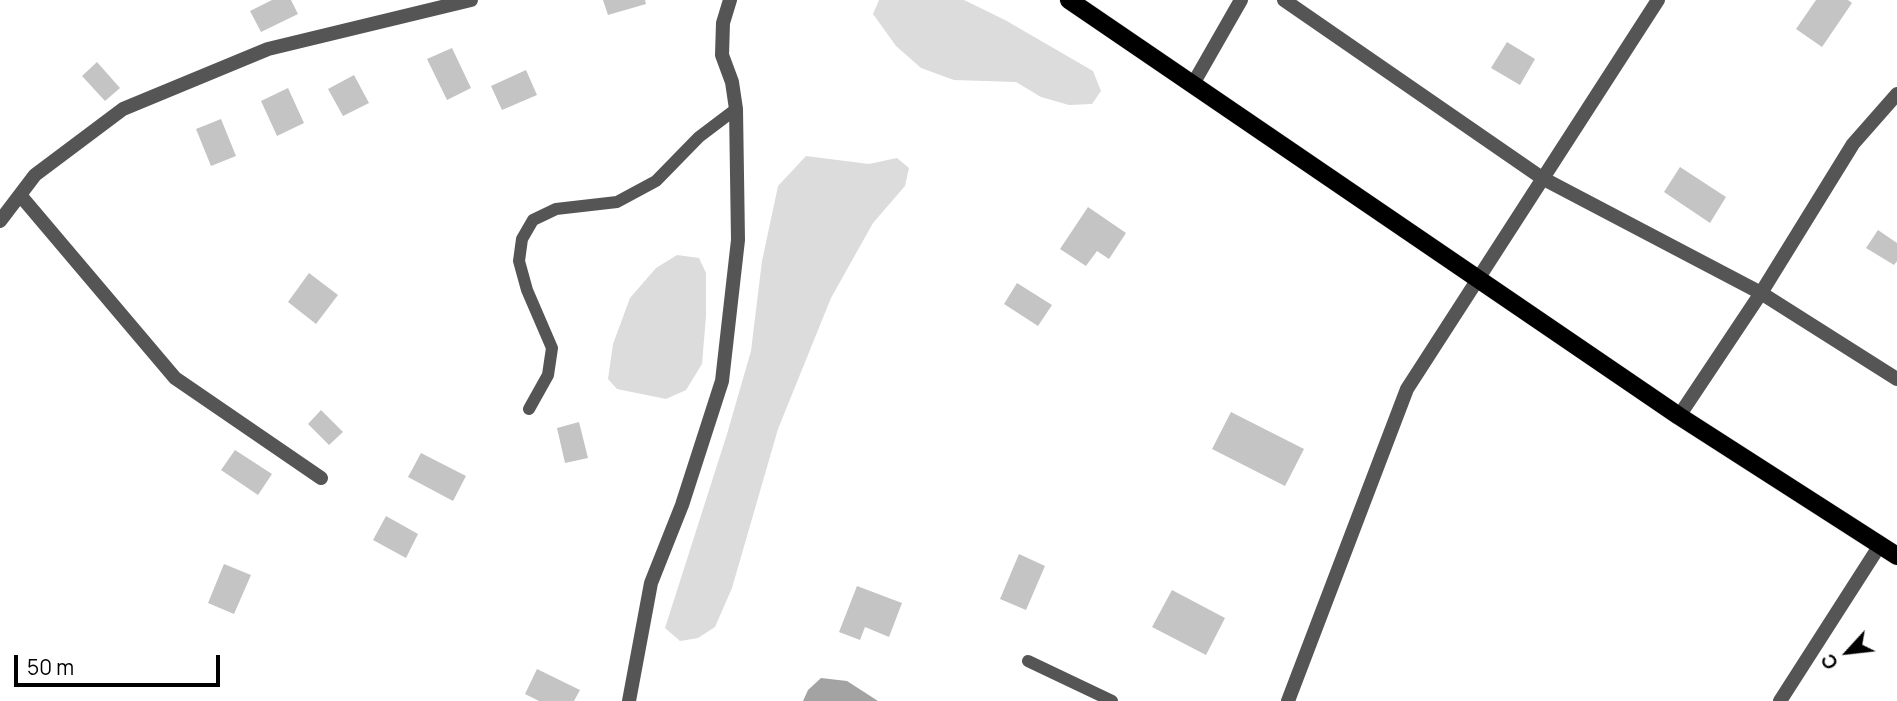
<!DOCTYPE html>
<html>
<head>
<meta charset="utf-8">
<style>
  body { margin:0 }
  #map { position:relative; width:1897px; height:701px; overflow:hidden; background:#fff; font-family:Manrope,sans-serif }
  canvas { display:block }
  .north { position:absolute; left:1813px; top:617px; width:70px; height:70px; -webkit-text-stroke:5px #fff; paint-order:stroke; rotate:243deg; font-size:19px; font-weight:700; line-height:28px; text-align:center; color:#000 }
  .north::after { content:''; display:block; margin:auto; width:24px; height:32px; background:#000; clip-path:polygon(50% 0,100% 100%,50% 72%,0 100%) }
  .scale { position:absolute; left:14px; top:655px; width:206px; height:32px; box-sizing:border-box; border:4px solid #000; border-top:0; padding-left:9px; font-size:21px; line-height:24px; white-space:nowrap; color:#000; -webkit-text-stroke:5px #fff; paint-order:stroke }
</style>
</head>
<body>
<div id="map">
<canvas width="1897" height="701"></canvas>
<div class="north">С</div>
<div class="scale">50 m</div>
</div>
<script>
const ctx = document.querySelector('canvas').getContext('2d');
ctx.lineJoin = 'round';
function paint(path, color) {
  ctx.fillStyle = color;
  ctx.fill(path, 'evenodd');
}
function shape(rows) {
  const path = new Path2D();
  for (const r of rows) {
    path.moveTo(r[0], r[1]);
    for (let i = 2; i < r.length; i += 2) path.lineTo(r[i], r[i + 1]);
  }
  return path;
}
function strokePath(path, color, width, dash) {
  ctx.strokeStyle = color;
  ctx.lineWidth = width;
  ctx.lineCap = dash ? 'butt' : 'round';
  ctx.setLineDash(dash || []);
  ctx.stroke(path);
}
paint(shape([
  [879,0,964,0,1005,20,1093,71,1101,91,1092,104,1069,105,1041,97,1016,82,954,80,921,68,896,46,873,14],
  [806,156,869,164,897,158,909,168,905,186,873,223,831,298,778,429,732,588,715,627,698,638,680,641,665,628,727,434,751,351,762,261,778,186],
  [677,255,699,258,706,273,706,316,702,364,686,390,666,399,617,389,608,379,613,344,630,298,656,268]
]), '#dcdcdc');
paint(shape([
  [821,678,847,681,878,701,803,701,808,690]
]), '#a3a3a3');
paint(shape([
  [272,0,291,0,298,14,261,32,250,11],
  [603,0,645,0,646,4,608,15],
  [1816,0,1848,0,1852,3,1822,47,1796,29],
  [1507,42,1535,59,1520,85,1491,68],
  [452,48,471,88,447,100,427,59],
  [97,62,120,88,105,101,82,76],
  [526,70,537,95,502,110,491,86],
  [354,75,369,103,343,116,328,89],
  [288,88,304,123,277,136,261,101],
  [221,119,236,156,211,166,196,129],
  [1680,167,1726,197,1710,223,1664,192],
  [1088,207,1126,233,1109,259,1097,251,1086,266,1060,249],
  [1878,230,1897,243,1897,261,1894,265,1866,248],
  [309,273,338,295,316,324,288,302],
  [1017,283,1052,305,1038,326,1004,304],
  [321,410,343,432,329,445,308,424],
  [1231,412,1304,449,1285,486,1212,449],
  [579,422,588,458,565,463,557,428],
  [235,450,272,474,258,495,221,470],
  [421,453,466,476,453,501,408,477],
  [386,516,418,534,406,558,373,540],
  [1019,554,1045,566,1026,610,1000,599],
  [224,564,251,575,234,614,208,603],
  [857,586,902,603,889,637,865,627,860,640,839,632],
  [1172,590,1225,618,1206,655,1152,627],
  [537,669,580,690,574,701,539,701,525,694]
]), '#c4c4c4');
const primary = shape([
  [1069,0,1679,416,1897,556]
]);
strokePath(primary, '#dbdbdb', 19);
strokePath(shape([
  [529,409,548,375,552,348,527,290,519,261,522,239,533,220,556,209,617,202,656,181,699,137,736,109],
  [1028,661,1112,701]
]), '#555', 12);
strokePath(shape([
  [1284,0,1542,178,1761,293,1897,379],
  [1193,84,1241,0],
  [20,195,175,378,321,478],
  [0,221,35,175,123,109,268,49,471,0],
  [1679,416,1761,293,1853,144,1897,94],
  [629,701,651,583,682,505,722,381,738,240,736,109,732,82,722,55,723,23,730,0],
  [1288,701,1407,389,1658,0],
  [1780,701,1880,545]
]), '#555', 14);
strokePath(primary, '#000', 18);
</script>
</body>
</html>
